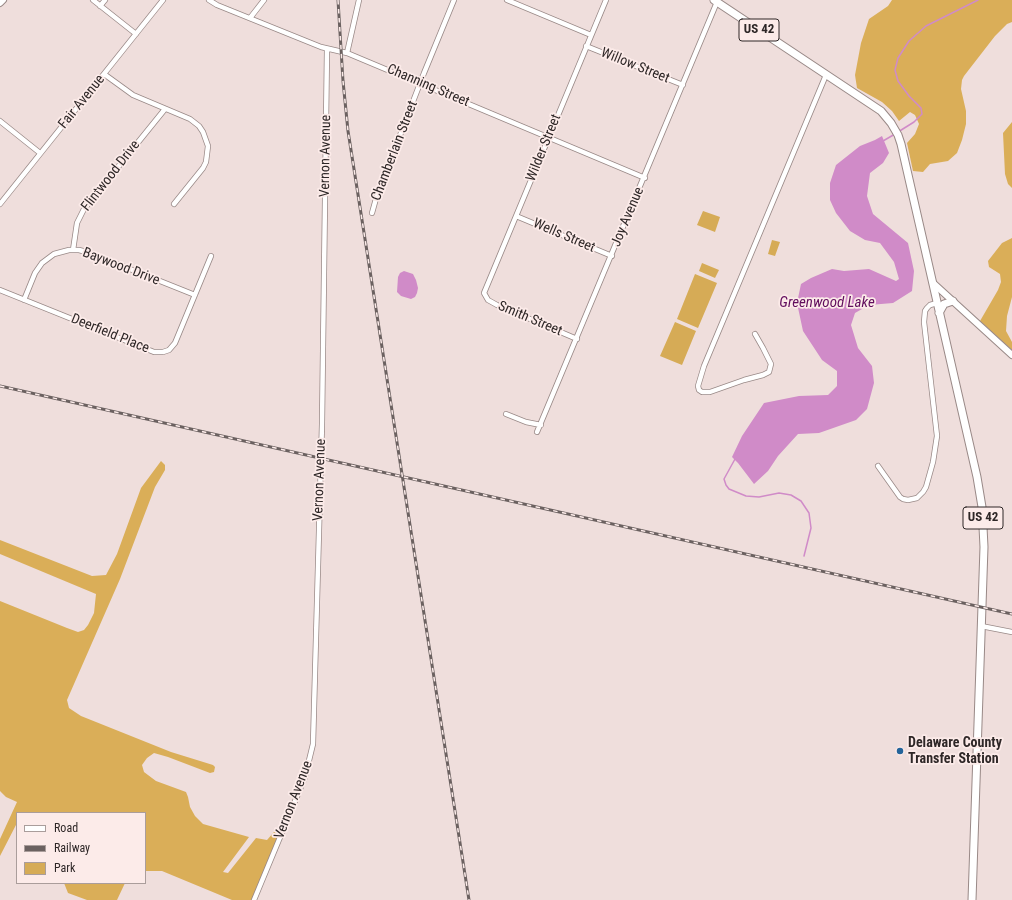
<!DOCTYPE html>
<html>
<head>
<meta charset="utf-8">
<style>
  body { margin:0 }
  #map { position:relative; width:1012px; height:900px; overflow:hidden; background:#efdedc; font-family:"Roboto Condensed",sans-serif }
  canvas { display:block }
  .legend { position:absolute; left:16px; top:812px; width:130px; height:72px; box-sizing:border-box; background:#fcebe9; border:1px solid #aa9d9b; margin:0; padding:5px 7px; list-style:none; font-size:12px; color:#2e2727 }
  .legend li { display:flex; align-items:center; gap:8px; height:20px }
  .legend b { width:20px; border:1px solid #aa9d9b }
</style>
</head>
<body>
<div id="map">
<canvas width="1012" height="900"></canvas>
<ul class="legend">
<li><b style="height:5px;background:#fff"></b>Road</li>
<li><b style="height:5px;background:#6b6160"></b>Railway</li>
<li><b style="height:11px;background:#d6ab56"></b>Park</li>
</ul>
</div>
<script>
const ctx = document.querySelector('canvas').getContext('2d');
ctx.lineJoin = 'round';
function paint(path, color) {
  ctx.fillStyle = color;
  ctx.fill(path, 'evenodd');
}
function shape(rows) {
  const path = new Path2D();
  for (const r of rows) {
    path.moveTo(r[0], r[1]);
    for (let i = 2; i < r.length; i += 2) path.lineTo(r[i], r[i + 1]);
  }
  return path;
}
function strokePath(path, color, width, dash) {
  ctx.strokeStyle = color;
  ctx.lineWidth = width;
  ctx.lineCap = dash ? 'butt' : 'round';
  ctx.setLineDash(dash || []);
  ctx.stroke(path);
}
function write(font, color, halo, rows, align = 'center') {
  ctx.font = font + ' "Roboto Condensed",sans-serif';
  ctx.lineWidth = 3.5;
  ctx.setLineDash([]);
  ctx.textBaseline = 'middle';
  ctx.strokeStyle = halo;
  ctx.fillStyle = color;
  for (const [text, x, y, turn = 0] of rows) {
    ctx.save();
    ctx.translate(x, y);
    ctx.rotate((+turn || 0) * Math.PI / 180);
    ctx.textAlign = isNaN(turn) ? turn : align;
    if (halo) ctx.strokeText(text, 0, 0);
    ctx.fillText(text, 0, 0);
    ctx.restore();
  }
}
paint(shape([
  [703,211,720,217,715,232,697,225],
  [772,240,780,242,775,256,768,254],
  [702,263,719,270,715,278,699,271],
  [695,274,717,283,698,328,677,319],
  [675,322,696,331,682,365,660,356]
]), '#d6ab56');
paint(shape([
  [892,0,1012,0,1012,22,1007,24,995,36,964,76,962,80,961,89,966,111,966,124,962,140,957,153,948,161,930,164,923,172,913,171,907,143,915,134,919,124,915,115,910,112,899,121,892,111,882,102,857,88,855,75,861,43,869,19,888,6],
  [1012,122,1012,188,1008,184,1005,174,1003,133],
  [1012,238,1012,297,1007,316,1006,331,1012,342,1012,350,980,321,998,290,1001,282,1000,274,989,267,988,261,1002,243],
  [161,461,165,465,165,470,155,487,120,579,67,700,69,708,81,716,171,752,213,765,215,767,214,772,210,773,168,757,154,753,147,758,142,765,144,772,156,781,186,792,188,797,190,807,195,816,203,824,249,837,223,872,228,873,256,838,267,840,274,832,279,834,279,837,253,900,232,900,162,871,145,871,145,813,17,813,17,823,0,856,0,839,17,802,6,797,0,791,0,601,67,628,78,632,84,630,88,625,94,613,96,594,0,554,0,540,92,576,106,575,117,554,141,488],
  [64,883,125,883,117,900,87,900,68,893]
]), '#daae58');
paint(shape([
  [882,136,889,153,883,163,870,173,867,196,873,214,908,243,914,271,912,291,893,303,869,305,855,313,851,325,858,348,872,366,874,383,867,409,856,420,819,433,798,434,778,456,768,471,754,484,738,463,732,457,742,436,764,403,799,396,828,395,837,386,837,371,822,360,803,331,797,303,801,284,811,278,832,269,844,271,869,269,896,281,899,279,894,262,880,243,865,240,850,231,836,213,830,200,830,183,836,165,860,146,875,140],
  [404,271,413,274,416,280,418,288,417,293,415,297,411,299,401,296,397,292,398,277,400,273]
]), '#d08bc8');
strokePath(shape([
  [898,132,914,122,922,114,921,108,909,96,898,81,895,70,898,58,909,41,926,26,978,0],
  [883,141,895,134],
  [735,459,724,479,726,485,729,489,746,496,759,497,779,493,791,495,801,501,809,513,811,528,804,556]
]), '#d08bc8', 1.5);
const street = shape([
  [93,0,136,34],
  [209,0,217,5,321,47,347,53,645,178],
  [507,0,591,35],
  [100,6,105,0],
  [250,18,264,0],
  [586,46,683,85],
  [347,53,359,0],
  [104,74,133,95,190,119,199,126,203,132,208,146,206,162,203,168,174,204],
  [0,121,40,153],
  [0,204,163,0],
  [372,213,377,195,424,73,454,0],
  [516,216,612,256],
  [73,250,77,223,84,209,165,109],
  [0,290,154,352,163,352,169,350,175,343,211,256],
  [24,300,35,273,42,263,54,254,69,250,79,250,90,253,195,295],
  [755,334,763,348,771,364,769,372,763,375,744,380,710,392,702,392,699,390,698,386,704,366,826,75],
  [577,339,497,305,488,300,484,293,606,0],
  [506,414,526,422,541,425],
  [537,432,717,2],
  [878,466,900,497,903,499,908,500,917,498,923,492,926,487,933,462,937,436,924,322,925,311,927,308,930,305,937,303],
  [981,626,1012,632],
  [254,900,305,777,313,744,322,424,327,49]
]);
const secondary = shape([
  [0,3,3,0],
  [933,283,1012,355]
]);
const primary = shape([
  [714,0,881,111,891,123,898,135,901,144,977,477,982,507,984,547,972,900],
  [939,313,944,304,953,301]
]);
strokePath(street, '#998987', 6);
strokePath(secondary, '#998987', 8);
strokePath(primary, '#998987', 9);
strokePath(street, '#fff', 4.5);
strokePath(secondary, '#fff', 6);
strokePath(primary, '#fff', 7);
const rail = shape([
  [338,0,343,81,348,131,469,900],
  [0,386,1012,614]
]);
strokePath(rail, '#6b6160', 3);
strokePath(rail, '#fcebe9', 1.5, [4.5]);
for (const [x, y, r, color] of [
  [900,751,4,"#23649a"]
]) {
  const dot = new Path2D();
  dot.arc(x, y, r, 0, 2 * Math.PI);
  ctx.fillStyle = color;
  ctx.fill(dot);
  strokePath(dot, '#fcebe9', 1.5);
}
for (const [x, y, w] of [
  [759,30,40],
  [983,518,40]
]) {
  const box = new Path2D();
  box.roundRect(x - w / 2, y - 11, w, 22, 3);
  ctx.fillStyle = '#fcebe9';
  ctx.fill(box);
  strokePath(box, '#2e2727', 1);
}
write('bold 13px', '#2e2727', null, [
  ["US 42",759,30],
  ["US 42",983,518]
]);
write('14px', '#2e2727', '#fcebe9', [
  ["Willow Street",635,66,22],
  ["Channing Street",428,86,23],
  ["Fair Avenue",82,102,-51],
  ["Wilder Street",544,148,-68],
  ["Chamberlain Street",395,151,-69],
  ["Vernon Avenue",326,156,-89],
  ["Flintwood Drive",111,176,-52],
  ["Joy Avenue",628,217,-67],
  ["Wells Street",564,236,23],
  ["Baywood Drive",121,267,21],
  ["Smith Street",530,319,23],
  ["Deerfield Place",110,334,22],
  ["Vernon Avenue",320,480,-88],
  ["Vernon Avenue",294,800,-69]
]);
write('bold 14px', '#2e2727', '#fcebe9', [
  ["Delaware County",908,743],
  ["Transfer Station",908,759]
], 'left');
write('italic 15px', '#610d5d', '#fcebe9', [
  ["Greenwood Lake",827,303]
]);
</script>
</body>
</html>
